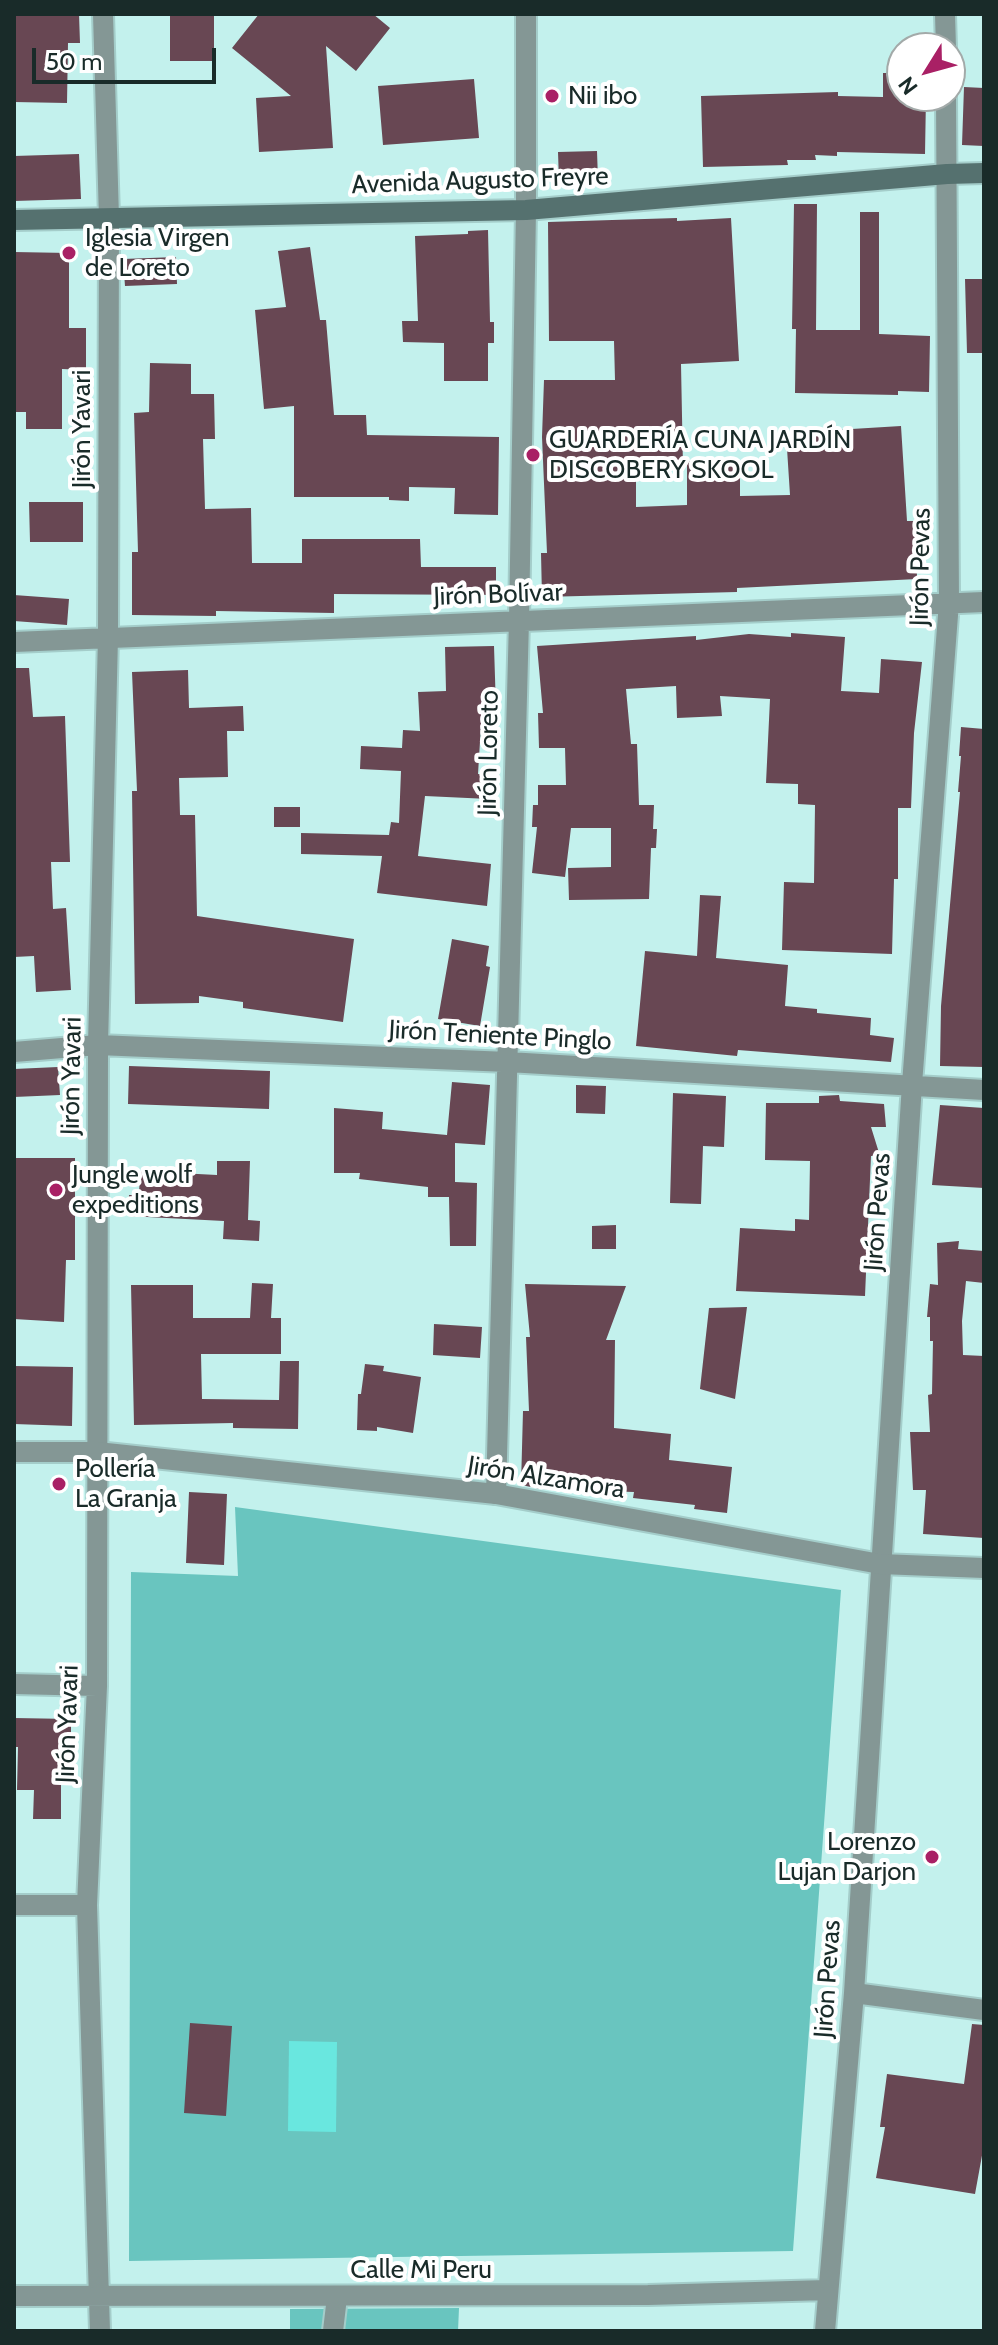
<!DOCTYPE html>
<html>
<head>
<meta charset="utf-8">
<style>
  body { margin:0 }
  #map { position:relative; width:998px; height:2345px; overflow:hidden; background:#c3f1ed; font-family:Cabin,sans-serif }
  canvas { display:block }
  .frame { position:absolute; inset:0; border:16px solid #192b29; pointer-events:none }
  .north { position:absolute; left:886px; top:32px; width:80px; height:80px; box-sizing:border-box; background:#fff; border:2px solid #a3aaa9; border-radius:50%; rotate:233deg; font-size:22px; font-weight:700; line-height:32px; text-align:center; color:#192b29 }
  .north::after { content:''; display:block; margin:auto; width:28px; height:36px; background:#a92065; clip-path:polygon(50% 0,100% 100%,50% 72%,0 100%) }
  .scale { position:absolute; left:32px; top:48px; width:184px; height:36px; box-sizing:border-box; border:4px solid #192b29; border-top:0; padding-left:10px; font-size:24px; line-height:28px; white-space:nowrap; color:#192b29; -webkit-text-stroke:6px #fff; paint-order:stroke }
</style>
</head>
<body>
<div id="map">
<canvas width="998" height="2345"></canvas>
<div class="frame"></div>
<div class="north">N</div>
<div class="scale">50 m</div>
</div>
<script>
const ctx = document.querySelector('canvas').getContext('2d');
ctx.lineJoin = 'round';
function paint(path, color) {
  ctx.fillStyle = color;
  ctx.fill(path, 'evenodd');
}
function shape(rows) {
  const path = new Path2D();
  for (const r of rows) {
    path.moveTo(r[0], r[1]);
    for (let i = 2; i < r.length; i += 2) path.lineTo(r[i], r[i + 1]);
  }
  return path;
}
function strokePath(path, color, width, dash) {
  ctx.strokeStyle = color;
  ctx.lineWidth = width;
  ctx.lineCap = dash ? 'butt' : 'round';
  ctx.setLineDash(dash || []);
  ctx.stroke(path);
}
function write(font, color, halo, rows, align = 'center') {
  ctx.font = font + ' Cabin,sans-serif';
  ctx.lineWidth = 8;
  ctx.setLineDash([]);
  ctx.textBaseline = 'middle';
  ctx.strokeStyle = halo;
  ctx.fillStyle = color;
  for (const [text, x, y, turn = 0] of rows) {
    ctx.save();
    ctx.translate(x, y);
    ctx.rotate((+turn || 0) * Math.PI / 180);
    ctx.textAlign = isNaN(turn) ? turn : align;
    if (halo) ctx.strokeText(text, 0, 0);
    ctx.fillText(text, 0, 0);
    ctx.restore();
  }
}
paint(shape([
  [235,1507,841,1590,793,2251,129,2261,131,1572,238,1576],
  [459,2308,458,2331,290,2331,290,2309]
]), '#69c5bf');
paint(shape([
  [289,2041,337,2042,336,2132,288,2131]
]), '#69e7df');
paint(shape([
  [14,14,79,14,80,43,68,43,67,103,14,102],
  [170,14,214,14,214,61,170,61],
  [259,14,373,14,390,28,356,71,326,46,333,148,259,152,256,98,291,96,232,48],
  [883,73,902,73,902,96,926,96,925,154,837,152,837,156,815,155,816,160,787,160,788,165,703,167,701,96,838,92,838,96,883,97],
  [474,79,479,138,383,145,378,86],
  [964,87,984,88,984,146,962,145],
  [597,151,598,180,559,181,558,152],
  [79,154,81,199,14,201,14,156],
  [794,204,817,204,816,330,860,330,860,212,879,212,879,334,930,336,929,392,898,391,898,395,795,393,796,329,792,329],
  [677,218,677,221,731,218,739,361,681,364,683,468,636,469,636,507,687,505,687,461,740,461,740,496,790,495,786,433,901,426,907,521,916,521,917,579,737,588,737,592,542,597,541,553,547,553,542,437,544,380,615,380,614,341,549,341,548,222],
  [488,230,490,322,494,322,494,343,488,343,488,381,444,381,444,343,403,342,402,321,418,321,415,236,468,234,468,231],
  [310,247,320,320,326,320,334,415,366,415,367,435,499,437,498,515,454,514,455,488,409,487,409,501,389,500,389,497,294,497,294,406,264,409,255,310,286,307,278,251],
  [14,252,69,253,69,328,86,328,86,370,62,369,62,429,26,429,26,412,14,412],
  [176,257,177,284,125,286,123,259],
  [965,279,984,279,984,353,967,353],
  [150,363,191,364,191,394,214,394,215,439,203,439,205,509,251,508,252,563,302,563,302,539,420,539,421,567,496,567,496,595,334,594,334,613,216,611,216,616,132,615,132,552,138,552,134,413,149,412],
  [29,502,83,502,83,542,30,542],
  [14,595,69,599,67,625,14,621],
  [791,633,845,637,841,691,879,693,881,659,922,662,914,733,911,808,898,808,898,879,894,879,892,954,782,950,784,882,814,883,815,805,798,804,798,784,766,783,770,699,720,696,722,716,677,718,676,686,626,689,631,744,637,744,639,805,654,805,653,829,657,829,656,848,651,848,649,899,569,900,568,868,611,867,611,828,571,828,565,877,532,873,537,827,532,827,533,805,538,805,538,785,566,785,565,748,539,748,538,713,543,713,537,646,696,636,696,640,749,634,791,637],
  [494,646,496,709,482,709,478,774,489,775,489,799,425,796,418,856,491,864,487,906,377,893,382,856,301,854,301,833,389,835,391,822,399,823,401,771,360,769,361,746,402,748,403,730,420,731,418,692,446,691,445,647],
  [14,668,29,668,33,717,65,716,70,862,51,862,53,909,66,908,71,990,36,992,34,956,14,957],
  [188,670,189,708,243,706,244,731,227,731,228,777,179,778,180,815,195,815,197,916,354,939,343,1022,243,1008,243,1002,199,996,199,1003,135,1004,132,791,137,791,132,672],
  [961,727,984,729,984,1067,940,1066,941,1006,960,792,958,792,961,756,959,756],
  [274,807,300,807,300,827,274,827],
  [700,895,721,896,716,958,788,965,785,1006,817,1009,817,1013,871,1018,870,1035,894,1038,891,1062,738,1050,737,1056,636,1046,645,951,697,956],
  [452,939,489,946,486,966,490,967,480,1026,438,1019],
  [129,1066,270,1071,269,1109,128,1104],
  [58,1067,60,1095,14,1097,14,1069],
  [452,1082,490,1085,485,1145,455,1143,455,1182,477,1183,476,1246,450,1246,449,1197,428,1197,428,1187,359,1179,360,1173,334,1173,334,1108,383,1112,382,1129,447,1135],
  [576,1085,606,1086,605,1114,576,1113],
  [673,1093,726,1096,724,1147,703,1146,701,1204,670,1203],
  [839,1095,840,1101,884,1104,886,1127,871,1127,880,1156,871,1156,865,1296,736,1291,740,1228,795,1231,795,1219,809,1220,810,1161,765,1160,766,1103,819,1103,819,1096],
  [940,1105,984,1108,984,1188,932,1185],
  [14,1158,75,1158,75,1260,66,1260,64,1322,14,1319],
  [217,1161,250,1161,248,1220,260,1221,259,1241,223,1239,224,1221,128,1216,129,1195,139,1195,140,1171,217,1175],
  [616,1225,616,1249,592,1249,592,1226],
  [959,1241,958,1249,984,1251,984,1283,966,1281,962,1321,963,1355,984,1356,984,1538,923,1534,926,1490,913,1490,910,1432,930,1432,928,1395,932,1394,933,1341,930,1341,930,1317,927,1317,930,1284,938,1285,937,1243],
  [252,1283,273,1284,271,1318,281,1318,281,1354,201,1354,202,1399,279,1400,280,1361,299,1361,298,1429,233,1428,233,1423,134,1425,131,1285,193,1285,193,1318,250,1318],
  [525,1284,626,1286,606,1340,615,1340,614,1428,671,1434,669,1460,732,1467,727,1513,694,1509,695,1505,633,1498,634,1492,541,1489,521,1485,523,1411,529,1411,526,1337,530,1337],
  [747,1307,735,1399,700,1389,709,1308],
  [434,1324,482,1327,480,1358,433,1355],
  [365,1364,384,1366,383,1371,421,1377,413,1433,377,1427,377,1431,357,1430,358,1394,361,1394],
  [14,1366,73,1367,72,1426,14,1424],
  [189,1492,227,1494,224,1565,186,1563],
  [14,1718,71,1719,71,1747,61,1747,61,1819,33,1819,34,1790,17,1790,18,1747,14,1747],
  [190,2023,232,2026,226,2116,184,2113],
  [972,2024,984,2025,983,2150,975,2194,876,2178,885,2127,880,2127,887,2074,964,2084]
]), '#684753');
const minor = shape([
  [945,14,946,48],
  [14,642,984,602],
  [14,1052,98,1045,508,1062,984,1090],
  [496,1494,519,620,526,210,526,14],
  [14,1684,97,1686],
  [14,1905,87,1905],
  [854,1993,984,2010],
  [14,2296,648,2295,827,2290],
  [100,2331,87,1905,97,1686,98,1045,108,637,109,218,103,14],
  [333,2331,337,2297],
  [825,2331,854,1993,912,1084,949,602,946,96]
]);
const tertiary = shape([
  [14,1452,97,1452,496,1494,880,1564,984,1568]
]);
const secondary = shape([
  [14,220,526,210,947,174,984,173]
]);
strokePath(minor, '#a4cdca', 24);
strokePath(tertiary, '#a4cdca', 24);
strokePath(secondary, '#a4cdca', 24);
strokePath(minor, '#849795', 20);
strokePath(tertiary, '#849795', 20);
strokePath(secondary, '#55716f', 20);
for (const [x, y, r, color] of [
  [552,96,8,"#a92065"],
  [69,253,8,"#a92065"],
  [533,455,8,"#a92065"],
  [56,1190,8,"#a92065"],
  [59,1484,8,"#a92065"],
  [932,1857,8,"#a92065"]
]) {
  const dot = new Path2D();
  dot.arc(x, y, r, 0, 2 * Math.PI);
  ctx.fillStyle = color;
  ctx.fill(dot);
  strokePath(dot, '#fff', 3);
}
write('26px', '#192b29', '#fff', [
  ["Nii ibo",568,96],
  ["Iglesia Virgen",85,238],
  ["de Loreto",85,268],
  ["GUARDERÍA CUNA JARDÍN",549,440],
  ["DISCOBERY SKOOL",549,470],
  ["Jungle wolf",72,1175],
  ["expeditions",72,1205],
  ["Pollería",75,1469],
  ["La Granja",75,1499],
  ["Lorenzo",916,1842,"right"],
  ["Lujan Darjon",916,1872,"right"]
], 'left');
write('26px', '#192b29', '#fff', [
  ["Avenida Augusto Freyre",480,181,-2],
  ["Jirón Yavari",82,429,-90],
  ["Jirón Pevas",921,567,-89],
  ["Jirón Bolívar",498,595,-2],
  ["Jirón Loreto",489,753,-89],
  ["Jirón Teniente Pinglo",500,1036,3],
  ["Jirón Yavari",72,1076,-89],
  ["Jirón Pevas",878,1212,-86],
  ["Jirón Alzamora",546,1478,9],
  ["Jirón Yavari",68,1724,-88],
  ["Jirón Pevas",828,1979,-86],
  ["Calle Mi Peru",421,2270]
]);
</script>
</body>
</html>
